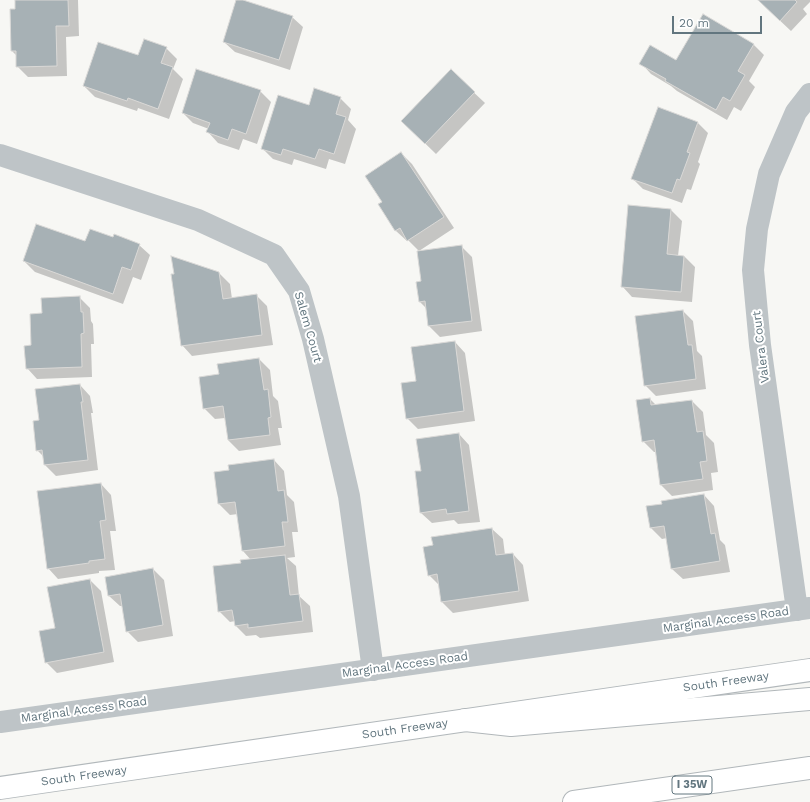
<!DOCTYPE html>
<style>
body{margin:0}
#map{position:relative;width:810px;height:802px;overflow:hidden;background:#f7f7f4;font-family:"Work Sans",sans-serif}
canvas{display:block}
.scale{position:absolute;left:672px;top:16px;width:90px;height:18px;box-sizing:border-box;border:2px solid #62767f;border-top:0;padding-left:5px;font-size:12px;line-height:14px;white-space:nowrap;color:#62767f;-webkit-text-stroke:3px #fff;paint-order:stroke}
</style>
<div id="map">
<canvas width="810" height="802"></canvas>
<div class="scale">20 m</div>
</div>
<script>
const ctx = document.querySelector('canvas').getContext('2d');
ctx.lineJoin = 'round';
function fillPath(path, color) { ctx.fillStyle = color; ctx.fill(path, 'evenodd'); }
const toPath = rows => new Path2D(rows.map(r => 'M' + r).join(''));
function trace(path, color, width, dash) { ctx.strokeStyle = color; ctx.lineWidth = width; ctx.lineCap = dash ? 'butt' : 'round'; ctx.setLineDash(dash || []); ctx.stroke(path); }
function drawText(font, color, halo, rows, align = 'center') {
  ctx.font = font + ' "Work Sans",sans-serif'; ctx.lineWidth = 4; ctx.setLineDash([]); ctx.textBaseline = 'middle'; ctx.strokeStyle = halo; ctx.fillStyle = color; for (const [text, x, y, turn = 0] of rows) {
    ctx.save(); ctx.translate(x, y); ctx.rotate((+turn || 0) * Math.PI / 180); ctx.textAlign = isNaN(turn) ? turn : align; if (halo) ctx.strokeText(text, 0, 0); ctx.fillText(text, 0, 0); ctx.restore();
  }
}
const shadow = toPath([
 [16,0,78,0,79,36,66,37,67,76,28,77,17,66,17,56,12,51,16,9],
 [237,0,240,0,292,17,303,27,290,70,235,52,224,42],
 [758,0,810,0,810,2,803,9,807,14,791,31],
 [753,44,764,55,749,81,755,87,741,111,734,107,727,120,677,91,671,86,651,74,641,63,676,62],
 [166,48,177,59,173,69,183,79,169,119,138,108,137,111,95,97,84,86,138,57],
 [451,71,485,103,436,154,402,121],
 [260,91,271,102,257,144,243,139,239,150,218,143,208,132,209,129,193,123,183,113],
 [340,98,351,109,348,120,356,129,345,164,329,159,326,169,294,159,292,165,273,159,263,149,310,106],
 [697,122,708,133,698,162,700,164,691,190,687,189,682,203,643,189,632,178],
 [401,153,412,164,454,228,419,251,408,240,407,241,396,231,379,205,383,202],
 [629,206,671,210,682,221,678,256,684,256,695,267,692,302,632,297,622,286],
 [114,238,139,245,150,255,141,280,133,277,123,304,35,272,24,261,86,242],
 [461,246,472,257,482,331,440,337,429,326,427,309,420,302,422,282],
 [219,273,230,284,232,299,256,295,267,306,273,345,192,356,182,345],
 [79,297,90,308,91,321,93,324,94,344,91,344,92,377,37,379,27,368,32,346,43,314],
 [683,311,693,321,697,351,702,356,706,389,656,396,645,385],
 [455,342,465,353,475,421,418,429,407,418,417,382],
 [259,359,270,370,273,396,278,401,282,428,278,428,281,445,239,451,228,440,225,418,215,419,204,408],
 [80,385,90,396,93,413,91,413,98,470,56,476,45,465,44,457,37,450,40,421],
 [650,399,656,405,692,401,703,412,706,435,714,443,718,472,711,473,713,490,672,496,661,485,657,452,654,452,643,441],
 [459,434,469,445,480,522,458,524,454,520,432,523,421,513,422,472],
 [274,460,284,471,287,495,294,502,298,532,292,532,295,557,287,558,296,566,299,596,310,606,313,632,260,638,256,635,246,636,235,625,235,621,230,622,219,611,242,563,251,560,243,551,238,514,230,515,219,504,215,473,230,471],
 [101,484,111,495,116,531,110,531,115,570,99,571,99,573,58,579,48,568],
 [704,495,714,506,720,540,725,545,730,572,683,579,672,569,667,538,662,539,651,528],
 [492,529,503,539,505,555,513,554,523,565,529,601,453,613,442,602,440,586,429,575],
 [153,569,164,580,173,636,138,642,127,631,123,606,120,606,109,596],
 [90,580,101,591,114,662,57,673,46,662,56,629]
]);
const building = toPath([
 [15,0,68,0,69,26,56,26,57,66,16,67,16,51,11,51,10,9,15,9,15,0],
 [236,0,243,0,293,16,279,60,223,42,236,0],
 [758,0,795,0,797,2,780,21,758,0],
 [703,14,754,44,738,71,745,75,730,101,723,97,716,110,665,81,666,79,639,64,650,45,676,60,703,14],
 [144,39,167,47,161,63,173,67,158,109,128,98,127,101,83,86,98,42,138,55,144,39],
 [196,69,261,90,246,134,232,129,228,140,206,132,210,123,182,113,196,69],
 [451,69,475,92,425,144,401,121,451,69],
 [314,88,341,97,336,114,346,117,334,154,319,149,315,159,283,149,281,155,261,149,278,95,309,105,314,88],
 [658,107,698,122,687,152,690,153,680,180,677,179,672,193,631,179,658,107],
 [401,152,444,217,407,241,400,228,395,231,378,204,382,202,365,176,401,152],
 [628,205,671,209,667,254,684,256,681,292,621,287,628,205],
 [36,224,85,241,90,229,113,237,114,234,140,244,131,270,122,267,113,294,23,261,36,224],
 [462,245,472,321,428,326,425,301,419,302,416,282,421,281,417,251,462,245],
 [171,256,219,272,223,299,257,294,262,335,181,346,171,274,174,274,171,256],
 [80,296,81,312,83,312,84,333,81,334,82,367,26,369,24,346,31,345,30,314,42,313,41,298,80,296],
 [683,310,688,345,692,345,696,379,644,386,635,316,683,310],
 [455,341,464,411,406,419,401,383,416,381,411,347,455,341],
 [259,358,264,390,268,389,271,417,268,418,270,435,228,440,223,406,203,409,199,377,219,374,217,364,259,358],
 [80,384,83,402,81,402,88,460,44,465,42,450,36,451,33,421,39,420,35,389,80,384],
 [650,398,651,405,692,400,697,432,703,431,707,461,700,462,703,479,660,485,654,440,642,442,636,400,650,398],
 [459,433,469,511,447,514,446,509,420,513,415,471,421,471,416,439,459,433],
 [274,459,278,491,284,490,288,522,282,522,285,546,242,551,235,502,218,504,214,472,229,470,228,465,274,459],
 [101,483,106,520,100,521,105,559,89,561,89,563,47,569,37,491,101,483],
 [704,494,711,534,715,533,720,561,671,569,664,526,650,528,646,506,662,504,661,501,704,494],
 [492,528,496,555,513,553,519,591,441,602,437,574,428,576,423,547,433,545,431,537,492,528],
 [285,555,290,595,299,594,303,621,248,628,248,624,235,626,232,610,218,612,213,566,241,563,240,560,285,555],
 [153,568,163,625,126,632,120,594,108,596,105,577,153,568],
 [90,579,104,652,45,663,39,631,55,628,47,587,90,579]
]);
const minor = toPath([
 [0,155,198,220,274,255,299,291,313,339,349,496,373,670],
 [797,610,760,345,753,270,757,229,769,174,796,112,810,94],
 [0,722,810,608]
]);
const major = toPath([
 [0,788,810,670]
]);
const highway = toPath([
 [465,720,511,725,810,699],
 [574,802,810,768]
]);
const shields = [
 [692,785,40]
];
const shieldNames = [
 ["I 35W",692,785]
];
const streetNames = [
 ["Salem Court",308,327,74],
 ["Valera Court",761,347,-97],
 ["Marginal Access Road",726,620,-8],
 ["Marginal Access Road",405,665,-8],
 ["South Freeway",726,682,-8],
 ["Marginal Access Road",84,710,-8],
 ["South Freeway",405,729,-8],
 ["South Freeway",84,776,-8]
];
fillPath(shadow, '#0003');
fillPath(building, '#a7b1b5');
trace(building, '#d9d8d6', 1);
trace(major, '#b2b8bb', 24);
trace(highway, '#b1b7ba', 24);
trace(minor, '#bec4c7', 22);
trace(major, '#fff', 22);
trace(highway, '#fff', 22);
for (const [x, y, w] of shields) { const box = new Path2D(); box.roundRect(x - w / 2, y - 9, w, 18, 3); ctx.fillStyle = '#fff'; ctx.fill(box); trace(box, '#62767f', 1); }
drawText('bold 11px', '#62767f', null, shieldNames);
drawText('12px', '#62767f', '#fff', streetNames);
</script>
